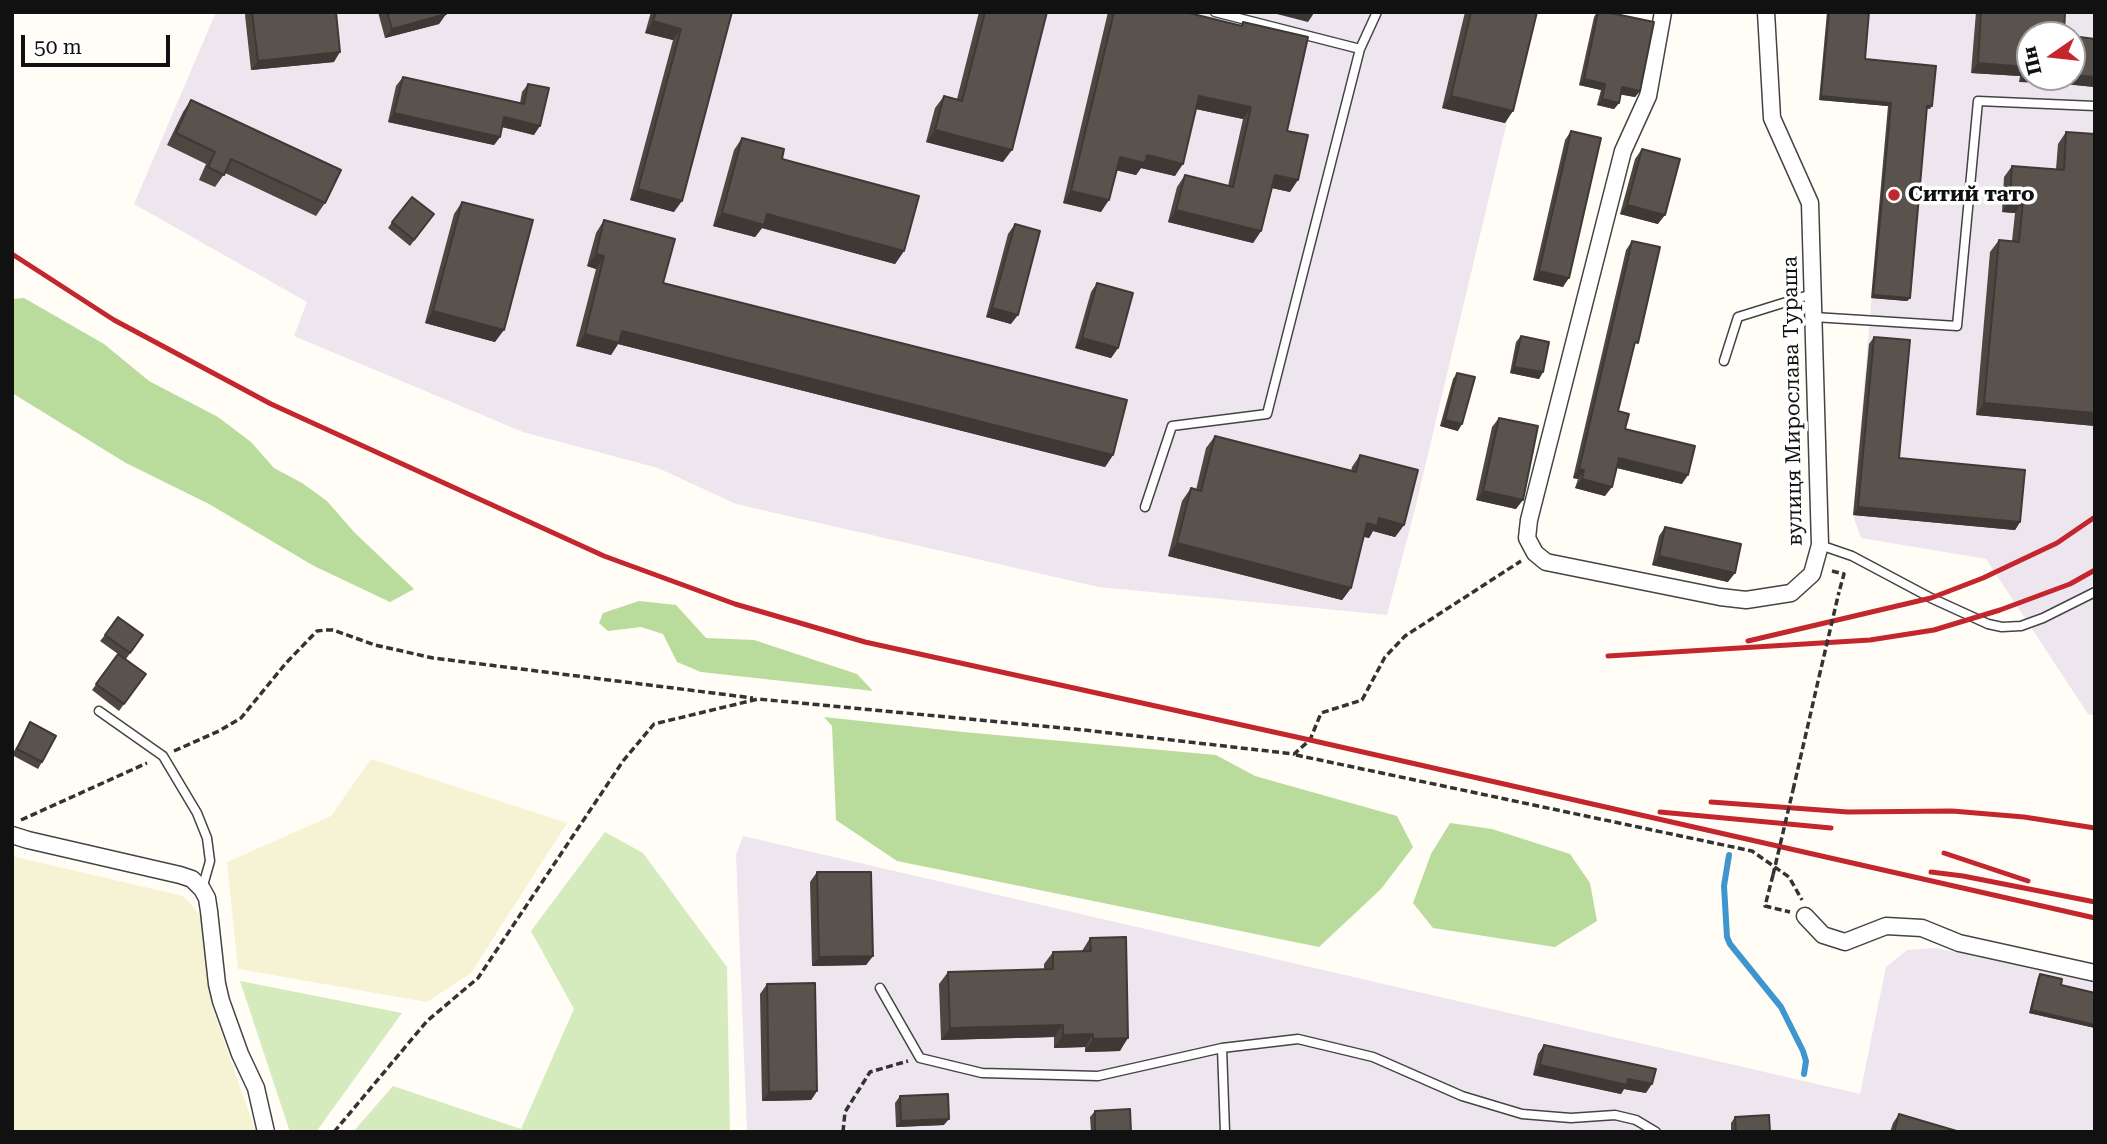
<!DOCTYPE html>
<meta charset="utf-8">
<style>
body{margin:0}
#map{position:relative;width:2107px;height:1144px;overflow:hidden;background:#fffdf5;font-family:"Roboto Serif",serif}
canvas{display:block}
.frame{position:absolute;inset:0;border:14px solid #111;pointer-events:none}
.north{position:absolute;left:2016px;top:21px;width:70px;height:70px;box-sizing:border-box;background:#fff;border:2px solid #a0a0a0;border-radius:50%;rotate:256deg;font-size:19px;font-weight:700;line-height:28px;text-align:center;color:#111}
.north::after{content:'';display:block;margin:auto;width:24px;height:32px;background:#c4262e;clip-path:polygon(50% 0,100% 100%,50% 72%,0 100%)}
.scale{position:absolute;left:21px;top:35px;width:149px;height:32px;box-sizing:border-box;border:4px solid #111;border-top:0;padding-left:9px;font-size:21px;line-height:24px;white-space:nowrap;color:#111;-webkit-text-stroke:5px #fff;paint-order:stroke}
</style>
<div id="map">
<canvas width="2107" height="1144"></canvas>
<div class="frame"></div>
<div class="north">Пн</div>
<div class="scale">50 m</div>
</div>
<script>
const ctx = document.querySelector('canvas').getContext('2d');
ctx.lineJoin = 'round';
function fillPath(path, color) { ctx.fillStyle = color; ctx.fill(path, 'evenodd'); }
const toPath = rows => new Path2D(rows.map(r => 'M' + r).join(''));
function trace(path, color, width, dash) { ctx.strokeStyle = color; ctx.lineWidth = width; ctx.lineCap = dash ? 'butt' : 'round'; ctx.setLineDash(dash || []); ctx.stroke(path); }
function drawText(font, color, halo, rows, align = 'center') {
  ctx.font = font + ' "Roboto Serif",serif'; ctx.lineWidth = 7; ctx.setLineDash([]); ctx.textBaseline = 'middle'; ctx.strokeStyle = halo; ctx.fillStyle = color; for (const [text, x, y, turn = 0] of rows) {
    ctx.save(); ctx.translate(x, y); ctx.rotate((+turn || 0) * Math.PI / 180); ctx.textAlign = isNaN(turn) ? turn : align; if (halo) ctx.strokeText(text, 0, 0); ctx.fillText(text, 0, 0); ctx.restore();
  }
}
const industrial = toPath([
 [216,12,1533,12,1415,509,1387,615,1099,587,736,504,658,468,523,432,294,336,307,302,134,204],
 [1827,12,2095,12,2095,716,2088,714,1986,559,1861,538,1853,515,1888,106,1819,100],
 [2030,35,2072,35,2072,77,2030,77],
 [743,836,1860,1094,1886,967,1907,950,1936,948,2095,983,2095,1132,747,1132,736,855]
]);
const farmland = toPath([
 [371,759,567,823,471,973,427,1002,238,969,227,862,331,816],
 [12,856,183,896,203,918,211,1004,256,1132,12,1132]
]);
const green = toPath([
 [605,832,643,853,727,967,730,1132,353,1132,393,1086,521,1129,574,1009,531,931],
 [240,981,402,1013,316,1132,290,1132]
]);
const forest = toPath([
 [24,298,104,344,149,381,218,417,251,442,274,468,302,483,327,501,354,532,414,589,390,602,314,566,209,504,126,463,12,393,12,299],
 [639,601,676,605,706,638,754,640,857,674,873,691,701,672,677,662,663,634,641,627,608,631,599,623,603,613],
 [824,717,963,732,1216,755,1255,776,1397,816,1413,847,1381,889,1319,947,897,861,836,820,832,726],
 [1450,823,1492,829,1570,854,1590,883,1597,921,1555,947,1433,928,1413,903,1431,854]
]);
const stream = toPath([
 [1729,855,1724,886,1727,937,1730,944,1781,1007,1803,1051,1806,1061,1804,1074]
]);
const path = toPath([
 [1832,571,1844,574,1839,592],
 [174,751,219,731,241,718,286,663,317,631,326,630,333,630,375,645,433,658,753,698],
 [1296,755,1752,851,1789,877,1802,900],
 [1793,790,1819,677],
 [21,820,147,763],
 [1773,875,1765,906,1790,912],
 [334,1132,427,1021,478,978,623,761,654,724,758,699,1084,730,1294,754,1310,740,1321,713,1362,700,1385,657,1405,636,1521,561],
 [843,1132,845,1112,870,1072,908,1061]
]);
const service = toPath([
 [1215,12,1360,49],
 [1814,317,1957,326,1978,101,2095,106],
 [1724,361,1738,317,1812,294],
 [1145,507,1172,426,1267,414,1360,49,1377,12],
 [1820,545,1852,556,1931,598,1988,624,2002,627,2021,626,2043,618,2095,592],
 [99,711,163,756,197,813,207,838,210,861,202,889],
 [880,988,920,1058,982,1073,1098,1076,1222,1048],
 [1225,1132,1222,1048,1298,1039,1373,1057,1462,1096,1522,1114,1571,1118,1615,1115,1636,1120,1656,1132]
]);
const minor = toPath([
 [1663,12,1648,96,1623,151,1529,520,1527,538,1535,553,1546,562,1720,597,1746,600,1791,593,1812,574,1820,545,1810,203,1772,118,1766,12],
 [12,835,28,840,180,875,192,879,202,889,207,898,209,911,217,984,221,1001,240,1054,256,1088,266,1132],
 [1805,916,1823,935,1845,942,1886,926,1922,928,1959,943,2095,973]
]);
const rail = toPath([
 [12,254,114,320,271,404,604,556,735,604,865,642,1310,740,2095,918],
 [1748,641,1931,598,1983,578,2057,543,2095,517],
 [1608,656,1870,640,1934,630,2000,610,2070,584,2095,570],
 [1711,802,1848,812,1952,811,2024,817,2095,828],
 [1660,812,1831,828],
 [1944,853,2028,881],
 [1931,872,1963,876,2095,902]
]);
const pathBridge = toPath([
 [1819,677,1839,592],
 [1773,875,1793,790]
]);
const wall = toPath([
 [247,12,336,12,334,62,251,70,245,15],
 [378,12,445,12,446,14,439,24,385,38],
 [651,12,732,12,674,212,630,200,673,40,645,33],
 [979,12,1047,12,1003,162,926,142,935,108,944,96,957,99],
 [1108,12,1185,12,1240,26,1243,22,1287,131,1290,192,1272,188,1261,231,1253,243,1168,222,1177,187,1185,175,1228,186,1243,119,1196,109,1175,176,1141,168,1136,175,1116,170,1101,212,1063,203],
 [1465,12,1537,12,1505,123,1442,108],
 [1597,12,1606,12,1640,91,1635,97,1620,94,1619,103,1614,109,1597,105,1601,90,1579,85,1594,17],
 [1827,12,1869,12,1865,59,1932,106,1930,109,1927,109,1910,298,1907,301,1871,298,1888,106,1819,100],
 [1976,12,2065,12,2030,35,2095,39,2095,87,2054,83,2019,82,2020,76,1971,73],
 [403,77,520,103,522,92,528,84,534,135,502,127,500,137,494,145,388,122,396,86],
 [191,100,325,203,316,216,225,173,215,187,199,180,206,164,167,145,183,112],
 [1571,131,1563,287,1533,280,1565,140],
 [2066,132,2095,426,1976,415,1990,252,1999,240,2012,241,2015,213,2002,212,2004,177,2012,166,2056,169,2058,144],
 [742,138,904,251,895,264,762,228,755,237,713,226,734,150],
 [1642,149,1658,224,1620,214,1635,159],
 [462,202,495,342,425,323,454,214],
 [434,214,410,246,388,228,392,222],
 [604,220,663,283,1113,455,1105,467,618,344,611,355,576,346,596,269,587,266,596,233],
 [1015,224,1011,324,986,317,1008,234],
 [1632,241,1633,351,1618,411,1625,429,1682,484,1617,468,1605,496,1575,488,1578,479,1573,478,1626,250],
 [1097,283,1118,348,1111,358,1075,348,1091,292],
 [1521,336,1543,372,1539,379,1510,373,1516,342],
 [1874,337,1899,458,2020,522,2015,530,1853,515,1869,344],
 [1457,373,1458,431,1440,426,1453,379],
 [1499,418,1516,509,1476,500,1492,427],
 [1215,436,1351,471,1352,467,1360,455,1404,525,1395,537,1373,531,1369,538,1364,537,1351,588,1342,600,1168,556,1182,501,1191,488,1196,490,1206,448],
 [1665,527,1728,582,1652,565,1659,536],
 [105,635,143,635,126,659,146,674,119,711,92,690,118,654,100,641],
 [30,722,42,762,38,769,12,755],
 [817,872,873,956,866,965,812,966,810,882],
 [1090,938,1120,1051,1085,1052,1085,1047,1054,1048,1054,1037,941,1040,939,984,948,972,1044,969,1044,964,1053,952,1082,951],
 [2040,974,2061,985,2095,993,2095,1028,2029,1013,2038,977],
 [767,984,817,1091,811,1100,762,1101,760,994],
 [1544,1045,1646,1093,1624,1089,1621,1094,1533,1075,1538,1054],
 [900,1096,944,1125,896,1127,895,1103],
 [1095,1111,1131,1132,1091,1132,1090,1117],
 [1899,1114,1960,1132,1890,1132,1893,1123],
 [1735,1117,1770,1132,1731,1132,1731,1123]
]);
const shadedWall = toPath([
 [1269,12,1313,12,1314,13,1308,22],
 [446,14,439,24,385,38,392,29],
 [653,21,681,29,673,40,645,33],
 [340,52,334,62,251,70,258,61],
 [1978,63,2026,67,2020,76,1971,73],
 [2026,73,2030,73,2030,77,2072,77,2072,75,2095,77,2095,87,2054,83,2019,82],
 [1584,79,1605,84,1601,90,1579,85],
 [1622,87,1640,91,1635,97,1617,94],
 [1199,96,1251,107,1243,119,1191,108],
 [1451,96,1513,111,1505,123,1442,108],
 [1821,96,1891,103,1888,106,1819,100],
 [1602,99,1619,103,1614,109,1597,105],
 [394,113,500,137,494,145,388,122],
 [504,117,540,126,534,135,498,126],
 [935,130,1012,150,1003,162,926,142],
 [1147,155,1183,164,1175,176,1141,168,1136,175,1111,169,1120,157],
 [1275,175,1298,180,1290,192,1267,187],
 [638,189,682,201,674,212,630,200],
 [1071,191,1109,200,1101,212,1063,203],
 [2010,200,2023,201,2015,213,2002,212],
 [1627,205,1665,215,1658,224,1620,214],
 [1176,210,1261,231,1253,243,1168,222],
 [722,213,767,214,904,251,895,264,762,228,755,237,713,226],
 [596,254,604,256,596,269,587,266],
 [1539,271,1569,278,1563,287,1533,280],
 [1873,295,1910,298,1907,301,1871,298],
 [992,308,1018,315,1011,324,986,317],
 [433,311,504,330,495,342,425,323],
 [622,331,1113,455,1105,467,618,344,611,355,576,346,585,334],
 [1082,338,1118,348,1111,358,1075,348],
 [1514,367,1543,372,1539,379,1510,373],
 [1984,403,2095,413,2095,426,1976,415],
 [1445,420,1462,424,1458,431,1440,426],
 [1619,458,1688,475,1682,484,1613,467],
 [1579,469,1584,470,1578,479,1573,478],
 [1582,479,1612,487,1605,496,1575,488],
 [1483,491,1523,500,1516,509,1476,500],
 [1858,507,2020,522,2015,530,1853,515],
 [1379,518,1404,525,1395,537,1373,531,1369,538,1359,535,1367,523],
 [1177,543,1351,588,1342,600,1168,556],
 [1659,556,1735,573,1728,582,1652,565],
 [873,956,866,965,812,966,819,957],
 [2031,1010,2095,1025,2095,1028,2029,1013],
 [1063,1025,1054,1037,941,1040,950,1028],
 [1093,1034,1085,1047,1054,1048,1063,1035],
 [1128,1038,1120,1051,1085,1052,1093,1039],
 [1540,1065,1628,1079,1652,1084,1646,1093,1624,1089,1621,1094,1533,1075],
 [817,1091,811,1100,762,1101,769,1092],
 [949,1119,944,1125,896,1127,901,1121]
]);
const building = toPath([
 [252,12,336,12,340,52,258,61,252,12],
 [387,12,445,12,446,14,392,29,387,12],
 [656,12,732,12,682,201,638,189,681,29,653,21,656,12],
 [985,12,1047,12,1012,150,935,130,944,96,962,101,985,12],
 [1114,12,1185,12,1242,26,1243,22,1308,37,1287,131,1308,135,1298,180,1275,175,1261,231,1176,210,1185,175,1233,187,1251,107,1199,96,1183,164,1147,155,1145,163,1120,157,1109,200,1071,191,1114,12],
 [1471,12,1537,12,1513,111,1451,96,1471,12],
 [1598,12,1606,12,1654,22,1640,91,1622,87,1619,103,1602,99,1605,84,1584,79,1598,12],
 [1829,12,1869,12,1865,59,1936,66,1932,106,1927,106,1910,298,1873,295,1891,103,1821,96,1829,12],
 [1981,12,2065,12,2064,35,2030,35,2030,73,2026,73,2026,67,1978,63,1981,12],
 [2072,36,2095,39,2095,77,2072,75,2072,36],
 [403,77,524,104,528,84,549,88,540,126,504,117,500,137,394,113,403,77],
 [191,100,341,170,325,203,231,159,224,175,208,167,215,152,176,133,191,100],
 [1571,131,1601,138,1569,278,1539,271,1571,131],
 [2066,132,2095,134,2095,413,1984,403,1999,240,2019,242,2023,201,2010,200,2012,166,2064,170,2066,132],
 [742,138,784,149,782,159,919,196,904,251,767,214,764,225,722,213,742,138],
 [1642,149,1680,159,1665,215,1627,205,1642,149],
 [412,197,434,214,414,240,392,222,412,197],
 [462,202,533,220,504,330,433,311,462,202],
 [604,220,675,239,663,283,1127,400,1113,455,622,331,619,343,585,334,604,256,596,254,604,220],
 [1015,224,1040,231,1018,315,992,308,1015,224],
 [1632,241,1660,247,1638,343,1635,342,1618,411,1629,414,1625,429,1695,446,1688,475,1619,458,1612,487,1582,479,1584,470,1579,469,1632,241],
 [1097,283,1133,293,1118,348,1082,338,1097,283],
 [1521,336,1549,342,1543,372,1514,367,1521,336],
 [1874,337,1910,340,1899,458,2025,470,2020,522,1858,507,1874,337],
 [1457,373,1475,377,1462,424,1445,420,1457,373],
 [1499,418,1538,426,1523,500,1483,491,1499,418],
 [1215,436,1356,472,1360,455,1418,470,1404,525,1379,518,1377,526,1367,523,1351,588,1177,543,1191,488,1201,491,1215,436],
 [1665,527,1741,544,1735,573,1659,556,1665,527],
 [118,617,143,635,130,653,105,635,118,617],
 [118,654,146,674,124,704,96,684,118,654],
 [30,722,56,736,42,762,17,749,30,722],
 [817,872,871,872,873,956,819,957,817,872],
 [1126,937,1128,1038,1093,1039,1093,1034,1063,1035,1063,1025,950,1028,948,972,1053,969,1053,952,1091,951,1090,938,1126,937],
 [2040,974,2062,979,2061,985,2095,993,2095,1025,2031,1010,2040,974],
 [815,983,817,1091,769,1092,767,984,815,983],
 [1544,1045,1656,1069,1652,1084,1628,1079,1627,1085,1540,1065,1544,1045],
 [948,1094,949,1119,901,1121,900,1096,948,1094],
 [1130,1109,1131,1132,1095,1132,1095,1111,1130,1109],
 [1899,1114,1960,1132,1894,1132,1899,1114],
 [1769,1115,1770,1132,1736,1132,1735,1117,1769,1115]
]);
const markers = [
 [1894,195,7,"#c4262e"]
];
const poiNames = [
 ["Ситий тато",1908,195]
];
const streetNames = [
 ["вулиця Мирослава Тураша",1793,401,-91]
];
fillPath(industrial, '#eee6ef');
fillPath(farmland, '#f6f3d4');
fillPath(green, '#d5ebbd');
fillPath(forest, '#b9dc9c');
trace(stream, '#3f96cf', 6);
trace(service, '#444', 11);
trace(minor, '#444', 19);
trace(path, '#333', 3.5, [7, 3.5]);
trace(service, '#fff', 8);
trace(minor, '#fff', 16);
trace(rail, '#c4262e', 5);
trace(pathBridge, '#333', 3.5, [7, 3.5]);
fillPath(wall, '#4d4742');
fillPath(shadedWall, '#3f3936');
fillPath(building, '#5a524d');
trace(building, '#3f3936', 2);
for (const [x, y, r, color] of markers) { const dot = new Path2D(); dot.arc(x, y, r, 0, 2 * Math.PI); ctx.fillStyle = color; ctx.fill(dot); trace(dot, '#fff', 2.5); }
drawText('bold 21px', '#111', '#fff', poiNames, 'left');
drawText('21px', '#111', '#fff', streetNames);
</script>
